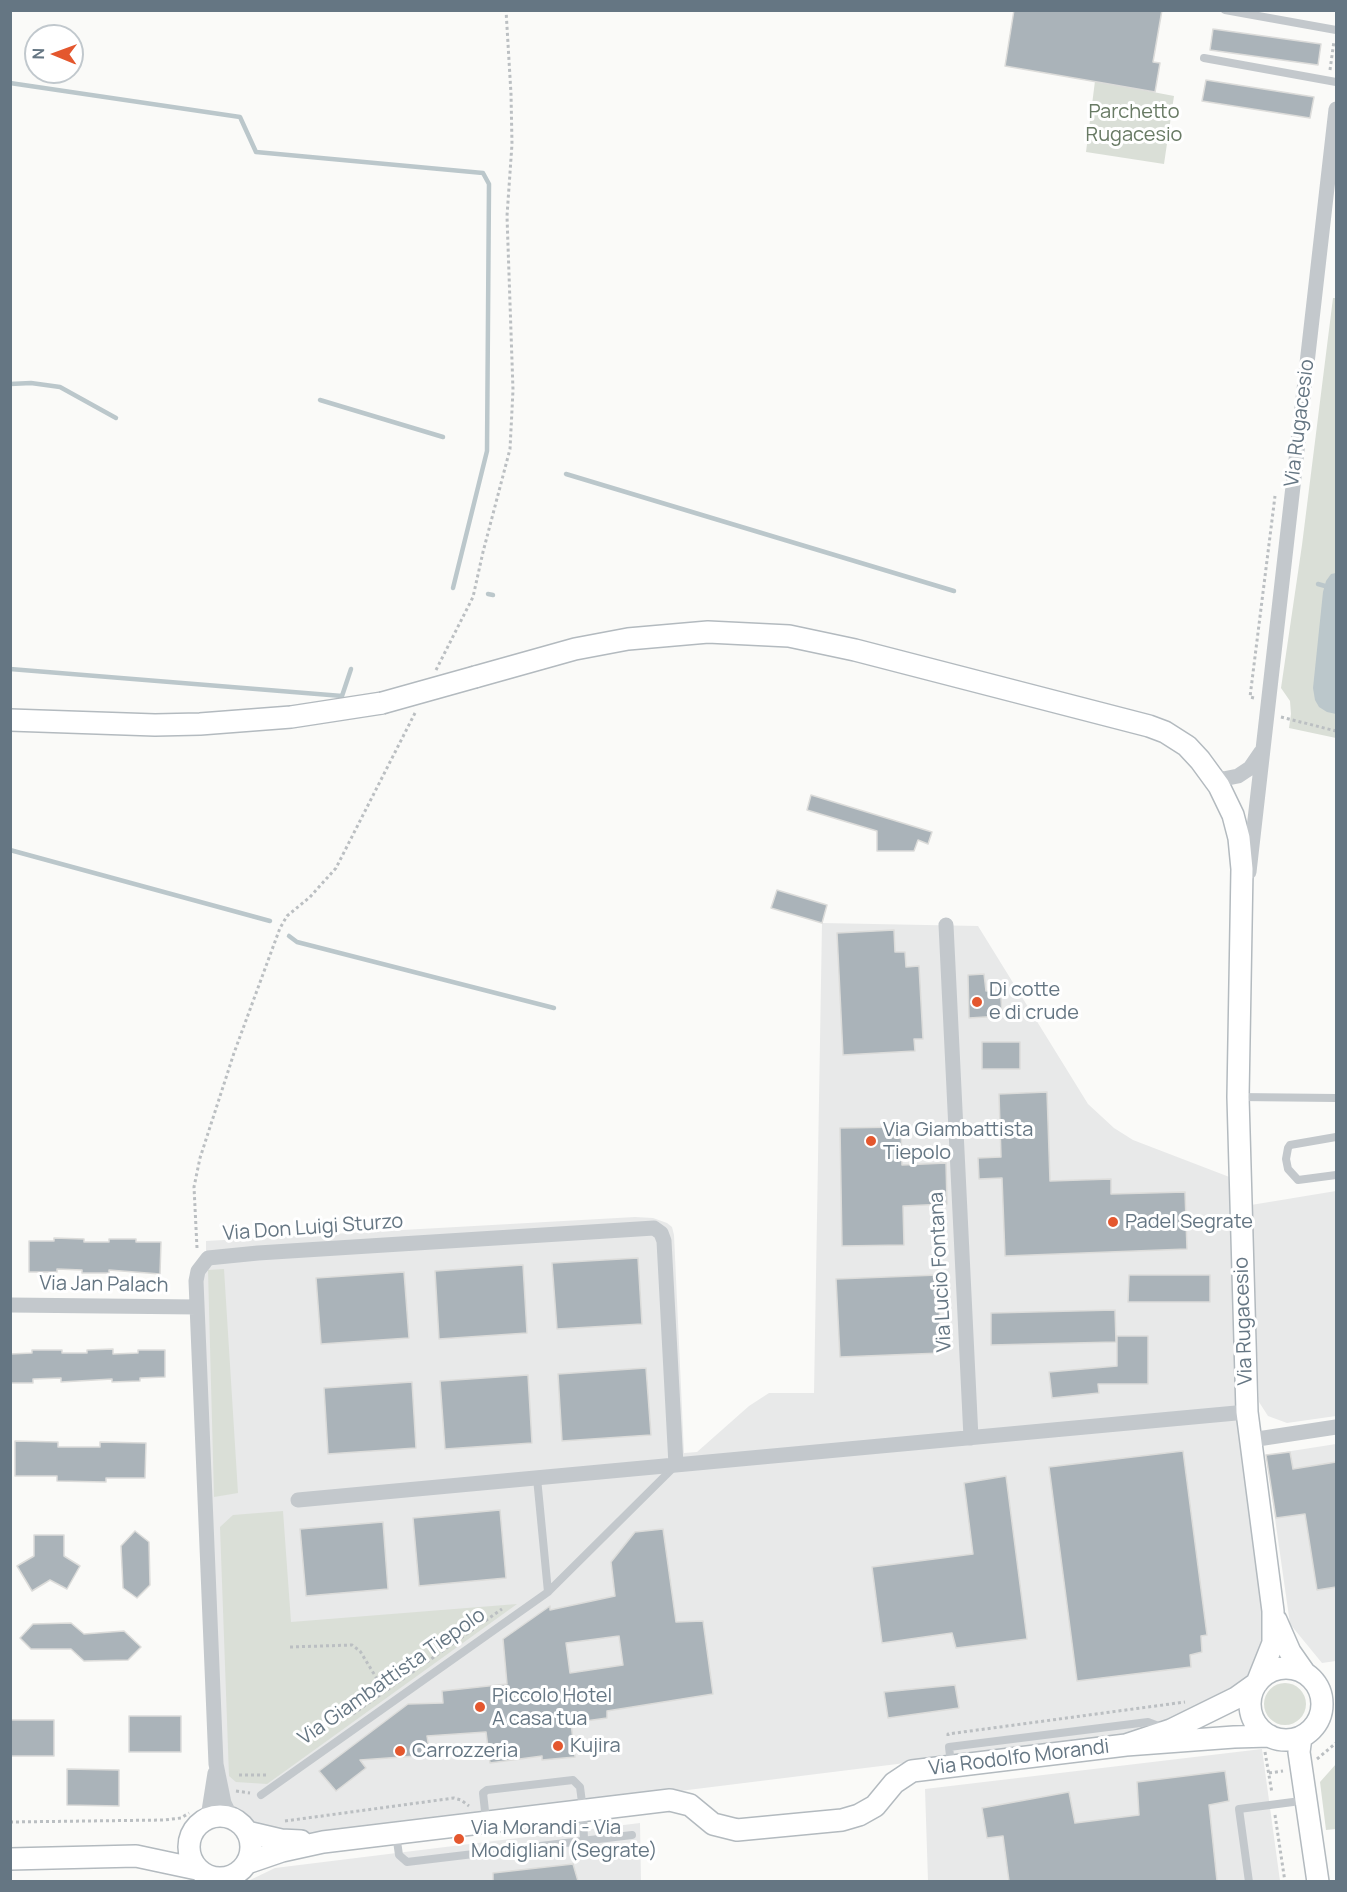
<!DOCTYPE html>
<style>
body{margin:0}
#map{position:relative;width:1347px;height:1892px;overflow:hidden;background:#fafaf8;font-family:Manrope,sans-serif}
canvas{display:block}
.frame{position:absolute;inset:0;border:12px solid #657683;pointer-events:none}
.north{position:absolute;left:24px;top:24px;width:60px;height:60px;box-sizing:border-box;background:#fff;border:2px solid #c1c8cd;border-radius:50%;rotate:271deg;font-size:16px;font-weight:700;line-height:24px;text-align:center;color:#657683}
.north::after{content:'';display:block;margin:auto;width:21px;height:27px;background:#e4572e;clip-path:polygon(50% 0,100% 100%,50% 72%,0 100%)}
</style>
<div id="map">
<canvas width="1347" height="1892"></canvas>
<div class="frame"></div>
<div class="north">N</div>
</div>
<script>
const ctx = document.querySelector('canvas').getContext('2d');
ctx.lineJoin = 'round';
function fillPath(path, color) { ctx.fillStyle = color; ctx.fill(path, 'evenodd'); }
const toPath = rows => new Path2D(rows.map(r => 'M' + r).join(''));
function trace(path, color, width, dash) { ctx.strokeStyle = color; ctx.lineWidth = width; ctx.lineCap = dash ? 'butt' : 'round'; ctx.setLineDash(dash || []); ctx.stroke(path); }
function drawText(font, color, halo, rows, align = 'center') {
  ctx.font = font + ' Manrope,sans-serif'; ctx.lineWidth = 6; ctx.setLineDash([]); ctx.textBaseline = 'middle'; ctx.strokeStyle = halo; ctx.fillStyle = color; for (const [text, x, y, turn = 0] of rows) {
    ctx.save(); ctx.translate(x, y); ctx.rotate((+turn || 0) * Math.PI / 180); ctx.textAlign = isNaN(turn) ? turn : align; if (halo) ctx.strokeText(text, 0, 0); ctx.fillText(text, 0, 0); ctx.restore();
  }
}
const built = toPath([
 [822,923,978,926,1088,1104,1114,1128,1133,1140,1232,1178,1266,1608,1264,1642,1251,1674,1240,1685,1163,1726,1123,1736,325,1835,285,1836,247,1825,235,1815,220,1764,201,1275,206,1266,206,1241,635,1217,653,1218,667,1223,672,1227,674,1235,684,1453,697,1452,749,1406,769,1393,814,1393],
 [1336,1191,1336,1416,1287,1423,1268,1416,1259,1402,1251,1205],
 [1336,1444,1336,1661,1322,1663,1290,1624,1266,1455],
 [1262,1749,1280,1881,928,1881,925,1789],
 [640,1823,641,1881,246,1882,275,1868]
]);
const green = toPath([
 [1095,81,1174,96,1164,164,1086,152],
 [1333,298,1336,298,1336,738,1289,728,1291,714,1290,701,1281,688,1302,545],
 [224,1269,238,1493,214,1497,208,1270],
 [283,1511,291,1622,517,1604,267,1784,236,1782,229,1776,220,1527,233,1515],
 '1264 1704a21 21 0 1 1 42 0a21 21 0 1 1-42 0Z',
 [1336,1764,1336,1829,1326,1830,1320,1782]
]);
const water = toPath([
 [1336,573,1336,714,1327,712,1319,707,1315,700,1313,688,1323,592,1326,581,1331,574]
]);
const stream = toPath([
 [10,83,240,117,256,152,483,173,489,184,487,451,453,588],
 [10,384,31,383,60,387,116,418],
 [320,400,443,437],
 [566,474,954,591],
 [1318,584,1325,586],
 [488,594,493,595],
 [10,669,342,696,351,669],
 [10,850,270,921],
 [289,936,297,942,554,1008]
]);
const building = toPath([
 [1014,10,1162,10,1153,62,1160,63,1155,92,1005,66,1014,10],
 [1213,29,1321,44,1318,65,1210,50,1213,29],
 [1206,80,1314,97,1310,118,1202,101,1206,80],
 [811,795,932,832,928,844,918,840,914,851,877,851,877,831,807,810,811,795],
 [777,890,827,905,822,923,771,908,777,890],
 [894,930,895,952,905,952,906,967,919,966,923,1039,914,1039,915,1051,843,1055,837,933,894,930],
 [984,974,986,991,994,990,1001,998,1002,1016,969,1018,968,975,984,974],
 [982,1042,1020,1042,1020,1069,982,1069,982,1042],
 [1047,1092,1050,1181,1111,1179,1111,1194,1185,1192,1187,1249,1005,1256,1002,1178,979,1179,978,1158,1001,1157,999,1094,1047,1092],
 [901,1127,902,1165,946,1163,947,1204,903,1206,904,1245,842,1246,840,1128,901,1127],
 [54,1238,84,1239,84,1242,109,1242,109,1239,136,1239,136,1242,161,1242,160,1274,109,1270,109,1273,82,1273,82,1270,57,1269,57,1272,29,1272,29,1241,54,1241,54,1238],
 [638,1258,642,1324,557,1329,552,1263,638,1258],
 [523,1265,527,1333,439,1339,435,1271,523,1265],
 [404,1272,409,1338,321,1344,316,1278,404,1272],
 [938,1275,941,1353,840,1357,836,1279,938,1275],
 [1129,1275,1210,1275,1210,1302,1128,1302,1129,1275],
 [1115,1310,1116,1342,991,1345,991,1313,1115,1310],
 [1117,1336,1148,1336,1148,1384,1098,1384,1099,1393,1052,1398,1049,1372,1117,1366,1117,1336],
 [113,1349,113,1354,138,1353,138,1350,165,1350,165,1377,140,1378,140,1381,112,1382,112,1379,61,1382,61,1378,33,1379,33,1383,10,1383,10,1354,32,1353,32,1350,62,1350,62,1353,87,1353,87,1350,113,1349],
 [646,1368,651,1435,562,1441,558,1374,646,1368],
 [528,1375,532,1443,445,1449,440,1381,528,1375],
 [412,1382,416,1448,328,1454,324,1388,412,1382],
 [15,1441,58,1442,58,1447,100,1447,100,1442,146,1443,145,1478,106,1478,106,1482,57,1481,57,1476,15,1476,15,1441],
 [1183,1451,1207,1635,1201,1636,1202,1652,1190,1655,1191,1667,1077,1681,1049,1467,1183,1451],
 [1290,1452,1293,1469,1336,1462,1336,1587,1317,1590,1305,1514,1276,1518,1266,1455,1290,1452],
 [1006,1476,1027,1639,956,1648,952,1633,882,1643,872,1567,973,1554,964,1483,1006,1476],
 [500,1510,506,1578,419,1586,413,1518,500,1510],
 [383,1522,388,1589,306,1596,300,1529,383,1522],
 [663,1529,676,1622,703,1621,713,1694,607,1711,607,1718,571,1723,575,1757,542,1760,542,1756,490,1763,486,1732,427,1736,430,1755,360,1760,366,1768,336,1791,319,1771,408,1704,443,1703,442,1691,507,1684,503,1639,550,1606,550,1610,615,1596,611,1562,635,1532,663,1529],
 [619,1636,623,1665,570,1673,566,1643,619,1636],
 [135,1531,149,1542,150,1585,137,1598,123,1588,121,1546,135,1531],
 [34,1535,64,1535,64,1556,80,1566,67,1589,50,1580,32,1591,17,1566,34,1556,34,1535],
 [71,1623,84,1634,124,1631,141,1647,128,1660,84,1661,71,1649,31,1649,20,1638,33,1624,71,1623],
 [955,1685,959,1708,888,1718,884,1692,955,1685],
 [129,1716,181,1716,181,1752,129,1752,129,1716],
 [10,1720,54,1720,54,1756,10,1756,10,1720],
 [67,1769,119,1770,119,1806,67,1805,67,1769],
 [1225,1771,1229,1801,1209,1805,1217,1881,1009,1881,1003,1836,987,1838,982,1808,1069,1792,1075,1823,1139,1815,1137,1782,1225,1771],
 [573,1864,578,1881,493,1881,493,1873,573,1864]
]);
const path = toPath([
 [1330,70,1334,41],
 [436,670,473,597,483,552,510,449,513,390,507,216,512,144,511,94,506,10],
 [1254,698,1250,697,1275,496],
 [1281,717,1336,731],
 [197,1248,194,1187,200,1158,234,1053,280,928,287,916,310,897,336,868,415,713],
 [290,1647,352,1645,360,1651,385,1692],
 [353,1714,502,1609],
 [948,1736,948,1734,1185,1702],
 [1265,1752,1272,1793],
 [1317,1759,1336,1743],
 [1269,1773,1283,1771],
 [239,1775,267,1775],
 [236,1791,250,1793],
 [1275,1815,1285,1882],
 [285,1821,454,1798,461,1800,469,1806],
 [10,1822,164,1820,181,1818,189,1813]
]);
const lane = toPath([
 [1225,10,1336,30],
 [1204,58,1336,82],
 [1239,1097,1336,1098],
 [1336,1137,1290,1145,1288,1148,1286,1159,1288,1169,1298,1180,1336,1175],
 [537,1478,548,1592],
 [951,1764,949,1747,1148,1722,1164,1728],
 [261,1795,548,1592,674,1467],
 [486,1820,483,1793,487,1790,573,1780,580,1787,583,1810,584,1841],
 [396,1834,399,1855,407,1862,632,1835],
 [1249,1882,1239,1809,1293,1802]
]);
const street = toPath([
 [1213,776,1223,779,1238,776,1250,768,1261,752],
 [1249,872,1336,109],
 [946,925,971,1438],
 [10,1305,197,1307],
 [1251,1440,1336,1427],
 [298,1500,1247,1412],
 [232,1819,224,1803,216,1764,196,1281,198,1271,208,1258,258,1253,654,1228,661,1233,664,1241,676,1465],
 [203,1821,209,1811,215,1773]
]);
const secondary = toPath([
 [475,677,575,649,628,639,708,632,789,636,855,650,1149,726,1165,732,1187,746,1200,760,1219,786,1233,815,1239,838,1242,869,1238,1097,1247,1412,1273,1611,1273,1643,1257,1683,1236,1698,1171,1730,1126,1745],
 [10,720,155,725,200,724,291,717,382,703],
 [1276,1620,1290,1652,1304,1672],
 '1250 1704a36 36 0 1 1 72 0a36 36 0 1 1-72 0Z',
 [1301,1737,1299,1752,1318,1882],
 '189 1847a31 31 0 1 1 62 0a31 31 0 1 1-62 0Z',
 [247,1832,281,1840,301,1841],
 [10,1859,136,1856,197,1869],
 [247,1863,282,1851,323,1842,670,1800,690,1805,713,1824,737,1830,842,1820,859,1815,875,1806,894,1783,912,1771,1126,1745,1234,1737,1270,1736]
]);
const secondaryBridge = toPath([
 [382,703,475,677]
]);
const markers = [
 [977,1002,6,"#e4572e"],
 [871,1141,6,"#e4572e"],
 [1113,1222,6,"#e4572e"],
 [480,1707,6,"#e4572e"],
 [558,1746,6,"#e4572e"],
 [400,1751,6,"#e4572e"],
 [459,1839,6,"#e4572e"]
];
const parkNames = [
 ["Parchetto",1134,112],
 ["Rugacesio",1134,135]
];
const streetNames = [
 ["Via Rugacesio",1300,423,-83],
 ["Via Don Luigi Sturzo",313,1228,-4],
 ["Via Lucio Fontana",941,1272,-93],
 ["Via Jan Palach",104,1285,1],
 ["Via Rugacesio",1244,1321,-92],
 ["Via Giambattista Tiepolo",392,1677,-35],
 ["Via Rodolfo Morandi",1019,1758,-7]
];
const poiNames = [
 ["Di cotte",989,990],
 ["e di crude",989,1013],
 ["Via Giambattista",883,1130],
 ["Tiepolo",883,1153],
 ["Padel Segrate",1125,1222],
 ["Piccolo Hotel",492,1696],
 ["A casa tua",492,1719],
 ["Kujira",570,1746],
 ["Carrozzeria",412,1751],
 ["Via Morandi - Via",471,1828],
 ["Modigliani (Segrate)",471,1851]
];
fillPath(built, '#e8e9e9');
fillPath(green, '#dadfd7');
fillPath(water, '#bbc7cb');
trace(stream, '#bbc7cb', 4.5);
fillPath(building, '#aab3b9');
trace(building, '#dcdcda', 1.5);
trace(secondary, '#b3babf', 24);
trace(path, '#bbbfc2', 3, [3, 3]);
trace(lane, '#c3c8cc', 8);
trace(street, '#c3c8cc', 15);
trace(secondary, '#fff', 21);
trace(secondaryBridge, '#b3babf', 24, []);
trace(secondaryBridge, '#fff', 21);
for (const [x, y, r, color] of markers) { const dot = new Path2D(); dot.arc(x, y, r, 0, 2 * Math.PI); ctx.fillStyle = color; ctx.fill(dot); trace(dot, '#fff', 2); }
drawText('20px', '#687a64', '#fff', parkNames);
drawText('20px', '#657683', '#fff', streetNames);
drawText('20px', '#657683', '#fff', poiNames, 'left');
</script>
